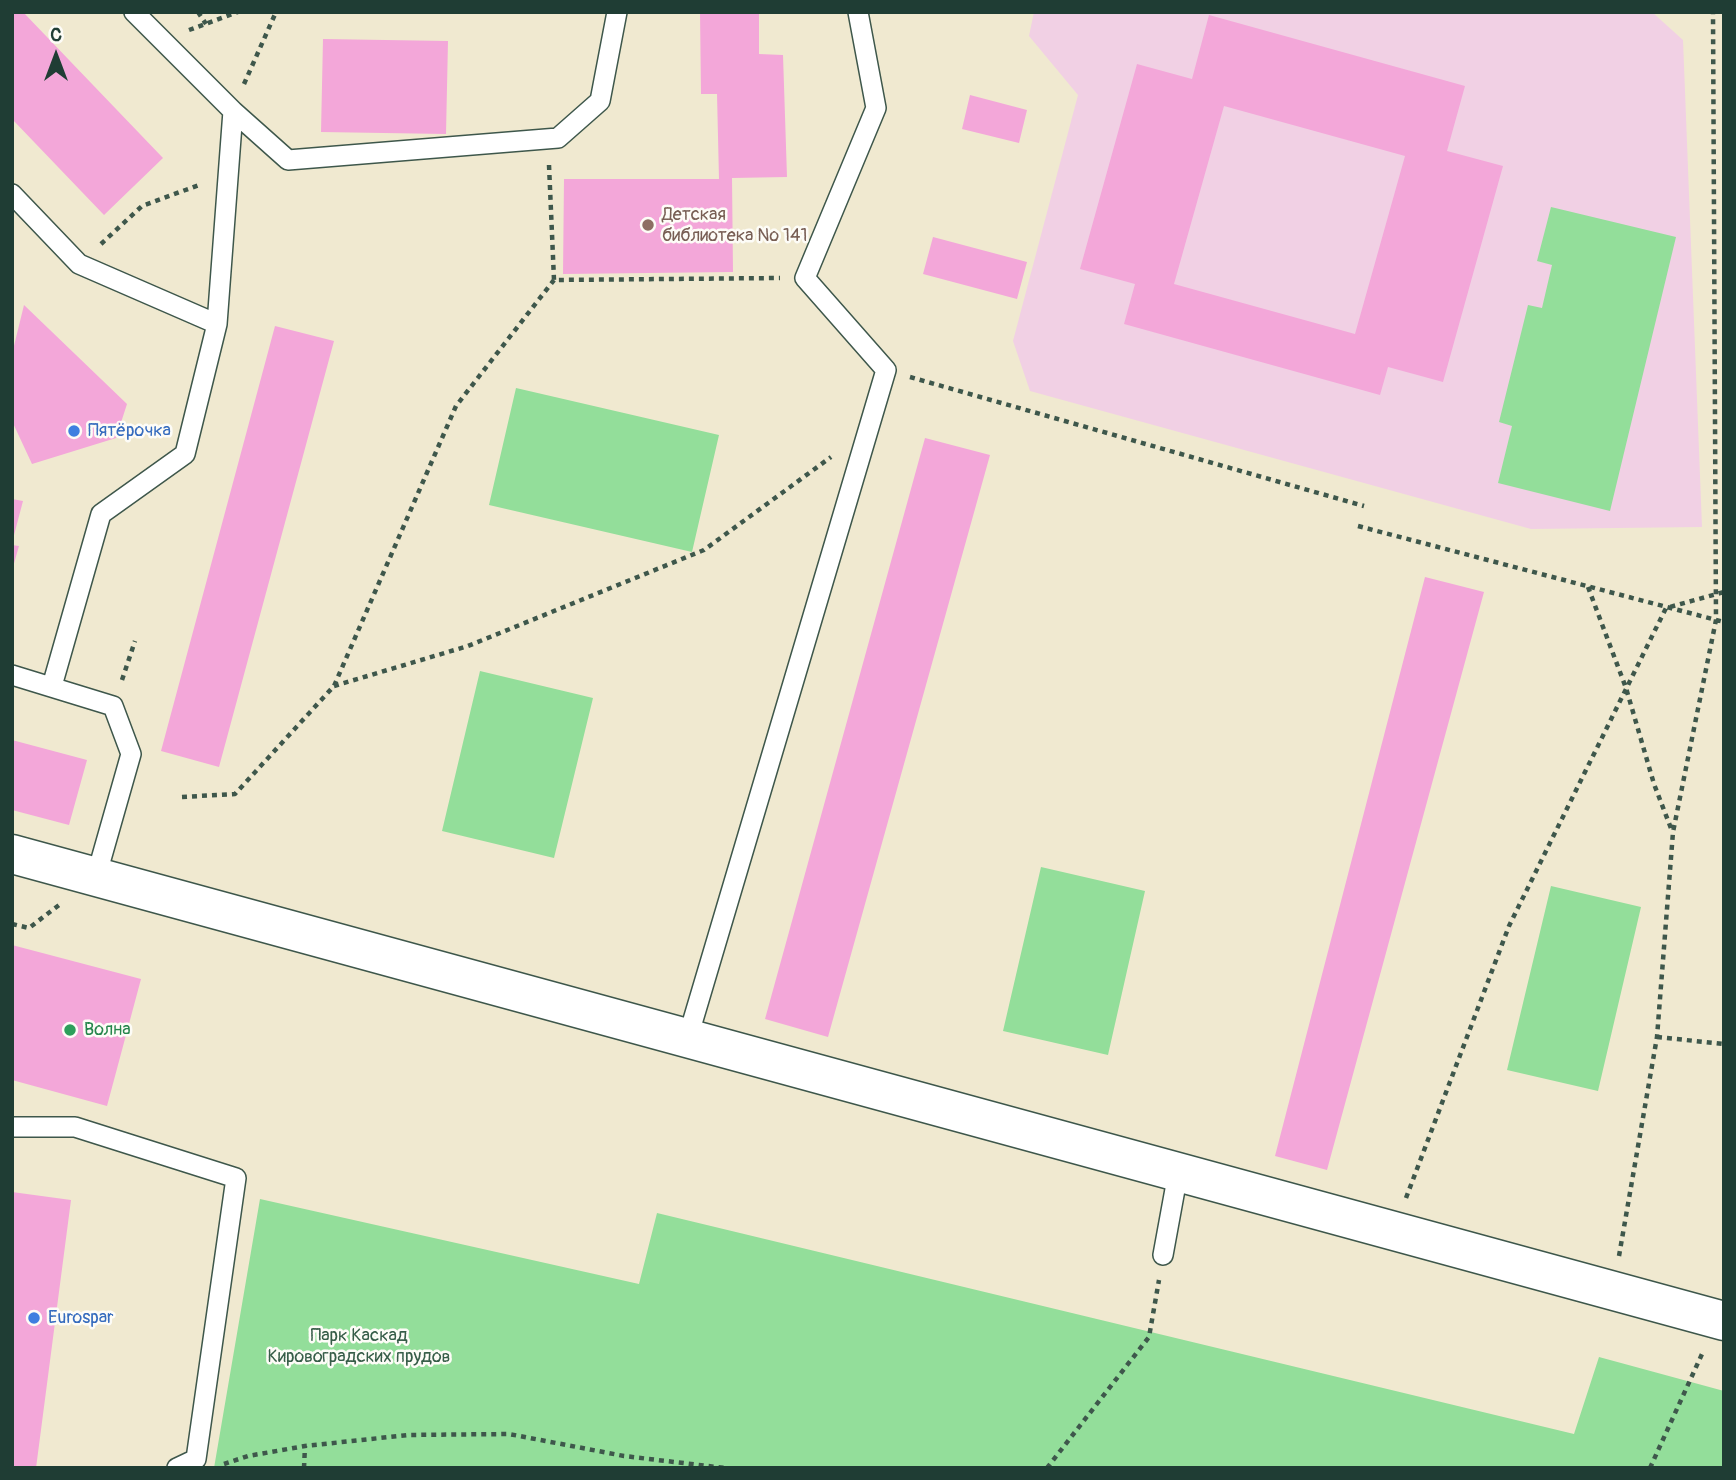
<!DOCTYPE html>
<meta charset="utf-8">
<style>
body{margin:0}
#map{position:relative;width:1736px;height:1480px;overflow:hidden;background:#f0e9d0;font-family:Pangolin,sans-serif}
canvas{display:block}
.frame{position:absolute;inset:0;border:14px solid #1f3d34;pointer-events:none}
.north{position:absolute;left:21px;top:21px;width:70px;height:70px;-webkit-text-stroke:5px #fdfcf7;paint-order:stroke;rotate:0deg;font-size:19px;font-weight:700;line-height:28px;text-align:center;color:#1f3d34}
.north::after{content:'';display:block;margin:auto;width:24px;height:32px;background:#1f3d34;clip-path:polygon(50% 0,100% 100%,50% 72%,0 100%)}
</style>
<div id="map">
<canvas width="1736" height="1480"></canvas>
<div class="frame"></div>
<div class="north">С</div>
</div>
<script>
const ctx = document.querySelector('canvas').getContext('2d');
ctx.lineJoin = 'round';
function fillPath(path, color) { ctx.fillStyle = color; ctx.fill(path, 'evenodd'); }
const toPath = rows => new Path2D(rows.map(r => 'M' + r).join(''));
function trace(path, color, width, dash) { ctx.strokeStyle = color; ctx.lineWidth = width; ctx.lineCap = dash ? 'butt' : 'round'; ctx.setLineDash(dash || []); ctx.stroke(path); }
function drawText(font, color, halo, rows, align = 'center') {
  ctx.font = font + ' Pangolin,sans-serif'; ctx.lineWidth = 5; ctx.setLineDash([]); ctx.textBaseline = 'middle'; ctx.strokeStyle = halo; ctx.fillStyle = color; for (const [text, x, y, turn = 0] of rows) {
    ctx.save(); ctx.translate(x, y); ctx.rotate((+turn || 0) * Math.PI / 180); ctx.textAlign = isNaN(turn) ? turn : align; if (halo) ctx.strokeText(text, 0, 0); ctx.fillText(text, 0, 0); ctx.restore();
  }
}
const built = toPath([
 [1034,12,1652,12,1683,40,1702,527,1531,529,1030,391,1013,341,1078,95,1029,36]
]);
const green = toPath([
 [1551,207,1676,237,1610,511,1498,483,1512,426,1499,422,1528,305,1542,308,1552,265,1537,261],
 [516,388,719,435,692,552,489,505],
 [480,671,593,698,554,858,442,831],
 [1041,867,1145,891,1108,1055,1003,1031],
 [1551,886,1641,907,1598,1091,1507,1070],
 [260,1199,639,1284,657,1213,1574,1434,1599,1357,1724,1391,1724,1468,214,1468]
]);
const building = toPath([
 [12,12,23,12,163,158,104,215,12,119],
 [700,12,759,12,759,54,783,55,787,177,732,178,733,272,563,274,564,179,719,179,717,94,701,94],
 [1209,15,1465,86,1447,151,1503,166,1443,382,1388,367,1380,395,1124,324,1135,284,1080,269,1137,64,1192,79],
 [1224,106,1405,156,1355,334,1174,284],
 [323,39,448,41,446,134,321,132],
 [970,95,1027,110,1019,143,962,129],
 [933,237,1027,262,1017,299,923,274],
 [24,305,127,404,116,438,32,464,12,421,12,354],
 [275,326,334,341,219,767,161,751],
 [925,438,990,455,828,1037,765,1019],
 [12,499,23,501,13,539,12,539],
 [12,545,19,546,13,567,12,567],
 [1425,577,1484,592,1327,1170,1275,1156],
 [12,740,87,760,69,825,12,810],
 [12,945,141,979,107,1106,12,1080],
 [12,1192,71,1200,36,1468,12,1468]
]);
const path = toPath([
 [198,12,206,24],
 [189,30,238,12],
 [244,84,276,12],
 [549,165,554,280,780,278],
 [101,244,142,206,199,185],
 [910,377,1364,506],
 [1358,526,1724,622],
 [1588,587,1626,688,1654,784,1672,831],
 [122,680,135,641],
 [334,686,468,646,704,550,831,457],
 [182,797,235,794,334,686,456,406,554,280],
 [12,924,29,928,59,905],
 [1657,1037,1724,1044],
 [1406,1198,1509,926,1666,608,1724,592],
 [1619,1256,1657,1037,1673,832,1716,620,1713,12],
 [224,1464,248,1456,305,1446,408,1435,509,1434,624,1456,725,1468],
 [304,1468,305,1446],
 [1047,1468,1149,1337,1159,1280],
 [1650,1468,1702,1354]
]);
const service = toPath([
 [233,111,288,160,558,138,600,101,617,12],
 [12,194,79,264,217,324],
 [12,675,113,706,131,754,96,877],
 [52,686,101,514,185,454,217,324,233,111,134,12],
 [688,1037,886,370,805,278,876,108,858,12],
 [12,1127,75,1127,236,1178,196,1459,177,1468],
 [1163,1255,1178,1173]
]);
const minor = toPath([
 [12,854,1724,1321]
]);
const markers = [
 [648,225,7,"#8d6e63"],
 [74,431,7,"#3f7fe0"],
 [70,1030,7,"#2e9e5b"],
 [34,1318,7,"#3f7fe0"]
];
const educationNames = [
 ["Детская",662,215],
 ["библиотека № 141",662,236]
];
const shopNames = [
 ["Пятёрочка",88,431],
 ["Eurospar",48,1318]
];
const leisureNames = [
 ["Волна",84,1030]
];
const parkNames = [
 ["Парк Каскад",359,1336],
 ["Кировоградских прудов",359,1357]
];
fillPath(built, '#f1d0e4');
fillPath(green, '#93de9a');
fillPath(building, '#f3a7d9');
trace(service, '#3e574b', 22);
trace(minor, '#3e574b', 41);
trace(path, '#3e574b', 4.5, [5, 5]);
trace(service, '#fff', 19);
trace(minor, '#fff', 38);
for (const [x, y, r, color] of markers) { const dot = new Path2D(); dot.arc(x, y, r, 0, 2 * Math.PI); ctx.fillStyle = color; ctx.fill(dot); trace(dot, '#fdfcf7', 2.5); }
drawText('18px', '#785e54', '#fdfcf7', educationNames, 'left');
drawText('18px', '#366cbe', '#fdfcf7', shopNames, 'left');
drawText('18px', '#27864d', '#fdfcf7', leisureNames, 'left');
drawText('18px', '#365d48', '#fdfcf7', parkNames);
</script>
